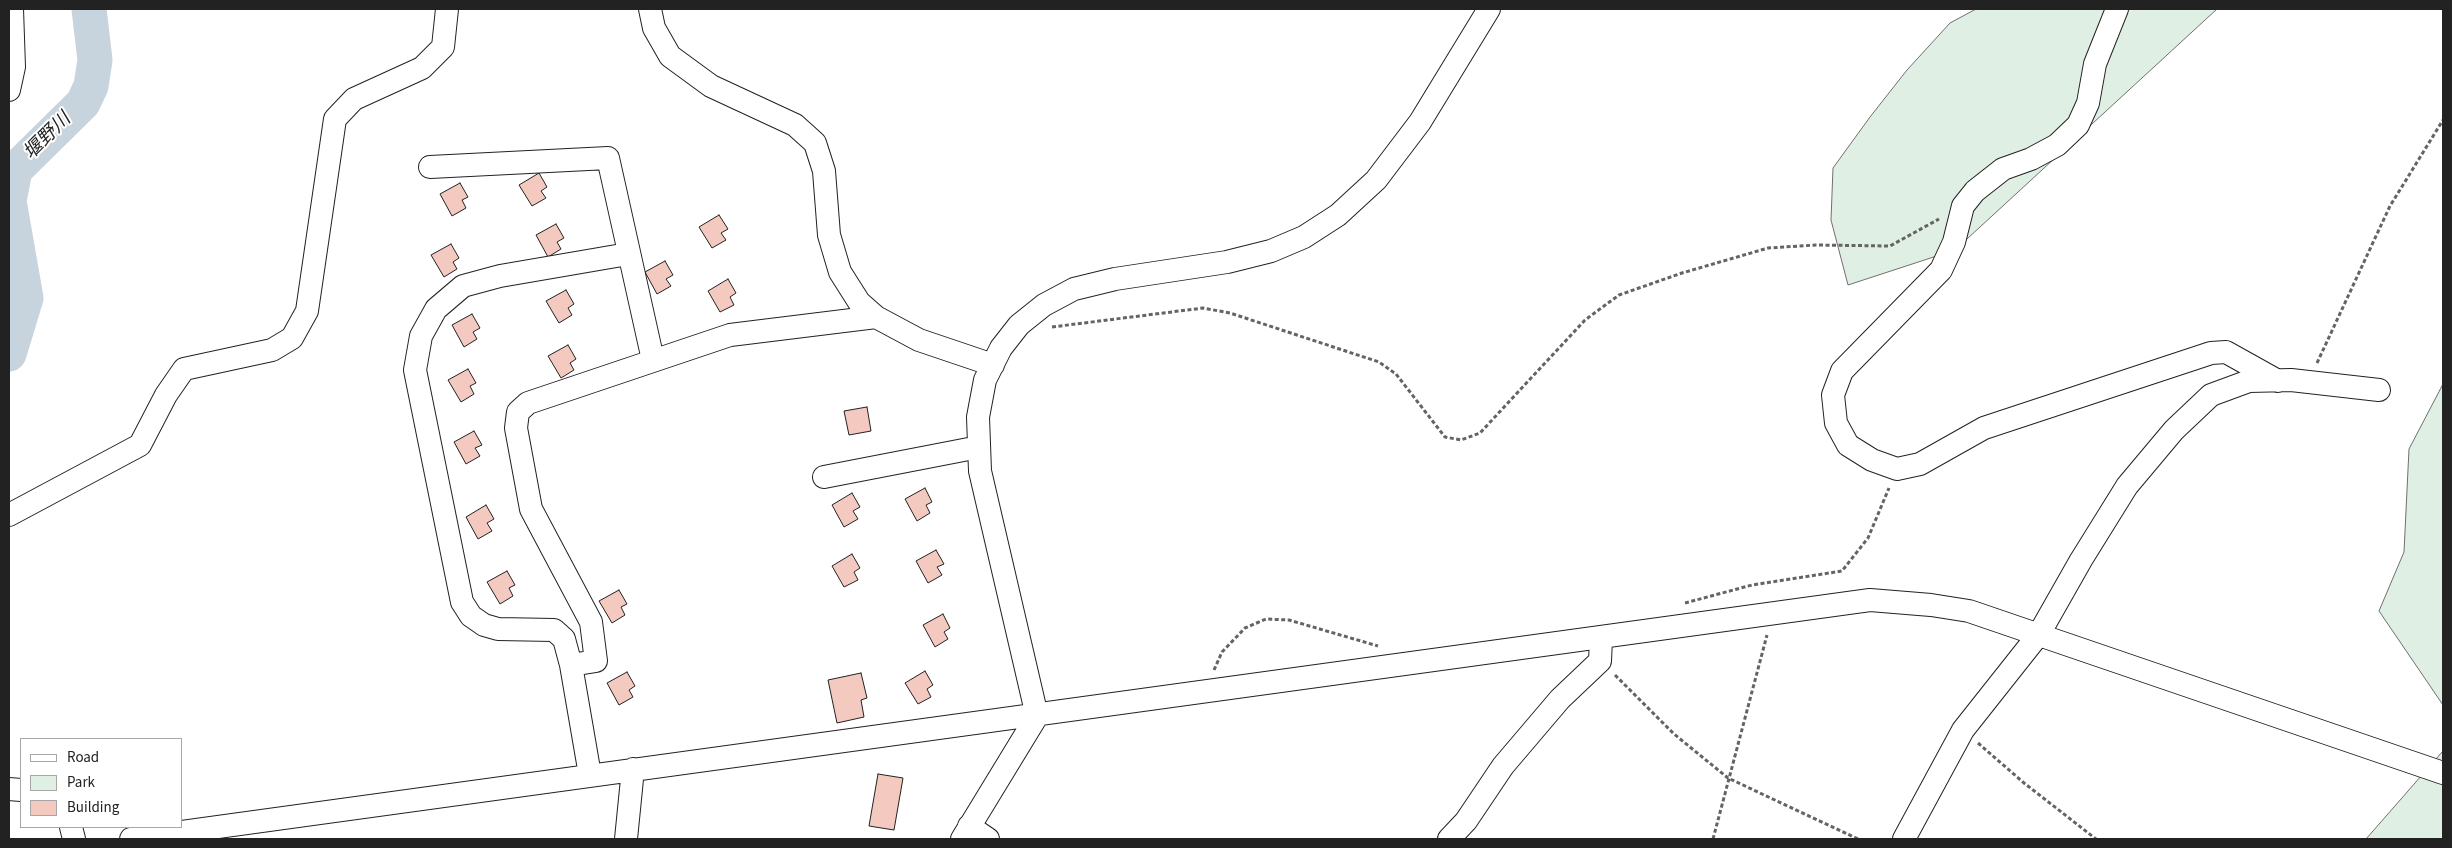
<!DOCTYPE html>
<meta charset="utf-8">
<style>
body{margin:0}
#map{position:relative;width:2452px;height:848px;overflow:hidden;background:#fff;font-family:"Source Sans 3",sans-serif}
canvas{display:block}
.frame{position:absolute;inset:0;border:10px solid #222;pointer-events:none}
.legend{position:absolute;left:20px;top:738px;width:162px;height:90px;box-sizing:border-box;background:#fff;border:1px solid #a7a7a7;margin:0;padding:6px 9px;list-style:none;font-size:15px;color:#222}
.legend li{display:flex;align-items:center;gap:10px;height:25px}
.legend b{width:25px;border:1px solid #a7a7a7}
</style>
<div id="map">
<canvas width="2452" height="848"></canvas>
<div class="frame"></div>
<ul class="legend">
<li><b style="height:6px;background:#fff"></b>Road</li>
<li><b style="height:14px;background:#e0efe3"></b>Park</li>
<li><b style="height:14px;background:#f3c9c0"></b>Building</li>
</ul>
</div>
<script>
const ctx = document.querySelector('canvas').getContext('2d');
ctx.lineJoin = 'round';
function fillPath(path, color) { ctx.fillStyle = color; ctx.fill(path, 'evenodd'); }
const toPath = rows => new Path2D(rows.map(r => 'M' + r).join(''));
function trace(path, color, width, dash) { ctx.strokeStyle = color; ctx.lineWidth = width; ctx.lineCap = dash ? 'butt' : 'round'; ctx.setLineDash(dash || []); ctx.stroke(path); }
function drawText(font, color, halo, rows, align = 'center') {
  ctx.font = font + ' "Source Sans 3","Noto Sans JP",sans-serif'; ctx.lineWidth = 4; ctx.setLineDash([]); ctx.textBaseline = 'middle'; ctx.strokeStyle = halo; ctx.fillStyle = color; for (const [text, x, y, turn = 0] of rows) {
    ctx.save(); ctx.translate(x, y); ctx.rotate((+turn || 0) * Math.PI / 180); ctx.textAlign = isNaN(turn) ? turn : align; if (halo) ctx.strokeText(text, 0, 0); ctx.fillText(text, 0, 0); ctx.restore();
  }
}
const green = toPath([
 [1976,9,2217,9,1955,250,1848,285,1831,220,1833,168,1870,117,1907,70,1950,23,1976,9],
 [2443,384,2443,705,2379,611,2404,552,2409,449,2443,384],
 [2443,751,2443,839,2366,839,2443,751]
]);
const river = toPath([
 [9,354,26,298,9,201,15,170,83,103,91,86,95,60,89,9]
]);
const building = toPath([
 [539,173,547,187,541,191,546,198,532,206,519,185,539,173],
 [460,183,468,197,462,200,466,208,452,216,440,194,460,183],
 [719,215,728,229,721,233,726,240,712,248,699,227,719,215],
 [556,224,564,238,557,242,561,249,548,257,536,235,556,224],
 [451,244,459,258,453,262,457,269,444,277,431,255,451,244],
 [665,261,673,275,666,279,671,286,657,294,645,272,665,261],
 [728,279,736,293,730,297,734,305,720,312,708,291,728,279],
 [566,290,574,304,568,308,572,315,559,323,546,301,566,290],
 [472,314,480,328,473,332,477,339,464,347,452,325,472,314],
 [568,345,576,359,570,363,574,370,561,378,548,356,568,345],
 [468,369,476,383,470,386,474,394,461,402,448,380,468,369],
 [867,407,871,431,849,435,844,411,867,407],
 [474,431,482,445,475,448,480,456,466,464,454,442,474,431],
 [925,488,932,502,926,505,930,513,917,521,905,499,925,488],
 [852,493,860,507,853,511,858,519,844,527,832,505,852,493],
 [486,505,494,519,487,523,492,531,478,539,466,517,486,505],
 [936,550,944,564,937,567,942,575,928,583,916,561,936,550],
 [852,554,860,568,854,572,858,580,844,587,832,566,852,554],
 [507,571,515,585,509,588,513,596,500,604,487,582,507,571],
 [619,590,627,604,621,607,625,615,612,623,599,601,619,590],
 [943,614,950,628,944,632,948,639,935,647,923,625,943,614],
 [925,671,933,685,927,689,931,697,918,704,905,683,925,671],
 [627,672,635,686,629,690,633,697,619,705,607,683,627,672],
 [861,673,867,698,861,700,864,717,837,723,828,680,861,673],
 [878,774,903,778,894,830,869,826,878,774]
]);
const path = toPath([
 [1052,327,1203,308,1230,313,1379,362,1396,374,1445,437,1461,440,1480,433,1585,320,1619,295,1682,273,1768,248,1816,245,1890,246,1939,219],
 [2317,363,2390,206,2443,120],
 [1685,603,1752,585,1842,571,1868,538,1889,488],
 [1214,670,1222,652,1245,628,1266,619,1289,620,1378,646],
 [1615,675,1674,734,1728,778,1858,839],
 [1978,743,2024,783,2096,839],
 [1713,839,1767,635]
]);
const minor = toPath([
 [650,9,654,28,670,56,711,86,795,125,815,143,824,171,829,235,840,272,859,302,876,317,919,340,993,365],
 [2117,9,2095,64,2088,103,2078,125,2057,145,2031,159,2003,169,1975,191,1963,206,1954,242,1941,270,1842,371,1833,395,1836,423,1848,445,1872,460,1897,469,1920,464,1984,428,2211,353,2226,352,2278,381],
 [9,90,14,67,12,9],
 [430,167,608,158,653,360],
 [824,477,979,447],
 [9,515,140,445,166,395,184,369,272,350,292,338,307,311,335,119,354,99,422,68,443,47,447,9],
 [571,665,596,661,591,622,531,509,516,428,518,412,528,403,730,335,876,317],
 [590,775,571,665,564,639,554,630,498,629,484,625,471,616,462,602,415,370,421,336,436,309,463,286,500,276,628,254],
 [9,789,21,790],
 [969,826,988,839],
 [71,827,74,839],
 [131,839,1870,600,1931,605,1969,611,2443,773],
 [626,839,633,769],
 [962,839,1037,716,980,471,978,417,985,380,1001,348,1019,325,1044,305,1074,289,1115,279,1227,262,1271,251,1304,237,1338,215,1376,180,1420,122,1489,9],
 [1449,839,1466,821,1503,766,1560,699,1600,661,1601,639],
 [1904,839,1963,730,2039,634,2081,560,2127,486,2174,430,2211,395,2249,381,2291,380,2379,390]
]);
const waterNames = [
 ["堰野川",48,137,-45]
];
fillPath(green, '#e0efe3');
trace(green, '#6f6f6f', 1);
trace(river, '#c7d3dd', 35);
fillPath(building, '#f3c9c0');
trace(building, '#222', 1);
trace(minor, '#222', 24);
trace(path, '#646464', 3, [4, 2.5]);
trace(minor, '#fff', 22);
drawText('italic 19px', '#222', '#fff', waterNames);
</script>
